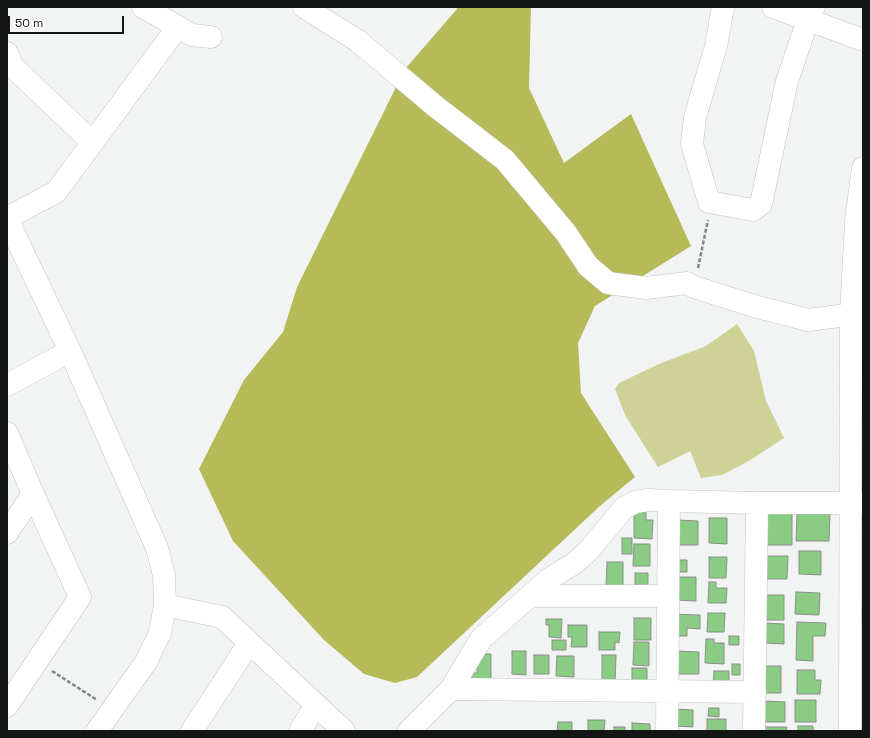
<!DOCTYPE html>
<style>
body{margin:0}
#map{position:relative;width:870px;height:738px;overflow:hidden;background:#f1f4f3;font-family:"Space Grotesk",sans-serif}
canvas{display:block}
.frame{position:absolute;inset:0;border:8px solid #141615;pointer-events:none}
.scale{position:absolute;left:8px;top:16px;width:116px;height:18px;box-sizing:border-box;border:2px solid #141615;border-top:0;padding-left:5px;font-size:12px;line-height:14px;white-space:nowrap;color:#141615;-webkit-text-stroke:3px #fff;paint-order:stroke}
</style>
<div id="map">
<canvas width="870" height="738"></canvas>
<div class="frame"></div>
<div class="scale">50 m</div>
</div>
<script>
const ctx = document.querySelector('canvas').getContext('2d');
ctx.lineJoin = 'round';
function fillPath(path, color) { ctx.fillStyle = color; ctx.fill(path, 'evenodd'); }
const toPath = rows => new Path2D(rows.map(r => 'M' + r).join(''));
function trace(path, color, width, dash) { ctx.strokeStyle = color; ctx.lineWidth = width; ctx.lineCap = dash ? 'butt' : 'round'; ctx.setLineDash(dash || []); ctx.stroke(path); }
const green = toPath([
 [737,324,754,351,766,401,784,438,749,461,722,475,701,478,690,451,658,467,625,415,615,389,619,383,659,364,706,346]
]);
const forest = toPath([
 [456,7,531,7,529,88,564,163,631,114,691,246,595,306,578,343,581,393,635,477,601,505,417,677,395,683,364,674,324,640,233,541,199,469,244,380,283,332,297,287,405,69,457,9]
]);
const building = toPath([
 [634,512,646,512,646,520,653,520,652,539,634,538,634,512],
 [767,513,792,513,792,545,766,545,767,513],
 [797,514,830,514,829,541,796,541,797,514],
 [709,518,727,518,727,544,709,543,709,518],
 [678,520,698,521,698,545,678,545,678,520],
 [622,538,632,538,632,554,622,554,622,538],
 [634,544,650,544,650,566,633,566,634,544],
 [799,551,821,551,821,575,799,574,799,551],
 [765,556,788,556,787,579,765,579,765,556],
 [709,557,727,557,726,578,709,578,709,557],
 [675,560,687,560,687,572,675,572,675,560],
 [607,562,623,562,623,586,606,585,607,562],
 [635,573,648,573,648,590,635,590,635,573],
 [675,577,696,577,696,601,674,600,675,577],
 [709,582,716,582,716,588,727,588,726,603,708,603,709,582],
 [796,592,820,593,819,615,795,614,796,592],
 [762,595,784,595,784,620,762,620,762,595],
 [861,608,863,608,863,621,861,621,861,608],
 [708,613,725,613,724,632,707,632,708,613],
 [670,614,700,615,700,629,687,628,687,636,670,636,670,614],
 [634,618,651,618,651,640,634,640,634,618],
 [546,619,562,619,561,638,549,637,549,625,546,625,546,619],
 [797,622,826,623,825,636,813,636,813,661,796,660,797,622],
 [764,623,784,624,784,644,764,643,764,623],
 [568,625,587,625,587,647,571,647,572,637,568,637,568,625],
 [599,632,620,632,619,643,615,642,615,650,599,650,599,632],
 [729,636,739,636,739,645,729,645,729,636],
 [706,639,714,639,714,643,724,643,724,664,705,663,706,639],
 [552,640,566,640,566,650,552,650,552,640],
 [634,642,649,642,649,666,633,665,634,642],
 [512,651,526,651,526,675,512,674,512,651],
 [677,651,699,652,699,674,672,674,677,651],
 [481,654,491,654,491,685,470,684,471,673,477,673,477,662,481,662,481,654],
 [534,655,549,655,549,674,534,674,534,655],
 [602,655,616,655,615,685,602,685,602,655],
 [557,656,574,656,574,677,556,676,557,656],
 [732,664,740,664,740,675,732,675,732,664],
 [763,666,781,666,781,693,762,693,763,666],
 [632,668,647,668,647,683,632,683,632,668],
 [797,670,815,670,815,680,821,680,820,694,797,694,797,670],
 [714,671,729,671,729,688,713,688,714,671],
 [795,700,816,700,816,722,795,722,795,700],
 [765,701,785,702,785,722,764,722,765,701],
 [709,708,719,708,719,717,708,716,709,708],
 [675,709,693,710,693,727,674,726,675,709],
 [707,719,726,719,726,731,707,731,707,719],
 [588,720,605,720,604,731,588,731,588,720],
 [558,722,572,722,572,731,557,731,558,722],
 [632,723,650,724,650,731,632,731,632,723],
 [798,726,813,726,813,731,798,731,798,726],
 [614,727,625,727,625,731,614,731,614,727],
 [763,727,787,727,786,731,763,731,763,727]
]);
const path = toPath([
 [698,268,708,220],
 [52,671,97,700]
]);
const minor = toPath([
 [143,7,192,35,211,37],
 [304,7,358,41,435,106,505,160,566,233,588,266,608,283,646,288,687,283,694,287,754,306,808,320,863,313],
 [723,7,716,46,695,117,692,144,709,202,753,210,761,204,787,81,808,20,814,7],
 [773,7,863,40],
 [7,53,13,67,92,142],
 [7,218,56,192,177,28],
 [7,219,70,351,157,548,164,575,165,605,160,633,146,662,97,731],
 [7,385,70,351],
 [7,433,33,494,80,597,7,706],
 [7,533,33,494],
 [531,596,668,596],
 [165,605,222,617,344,731],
 [451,689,755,692],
 [192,731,249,643],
 [300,731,316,705],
 [409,731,451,689,481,639,549,579,575,563,589,550,624,508,635,502,649,500,669,501,757,503,863,503],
 [667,731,669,501],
 [754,731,757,503],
 [850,731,851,315,856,221,863,168]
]);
fillPath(green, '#cfd297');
fillPath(forest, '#b7ba59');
fillPath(building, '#8acc84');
trace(building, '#8c8e8b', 1);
trace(minor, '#c1c4c3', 23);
trace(path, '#828483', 2.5, [4, 2]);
trace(minor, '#fff', 22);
</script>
